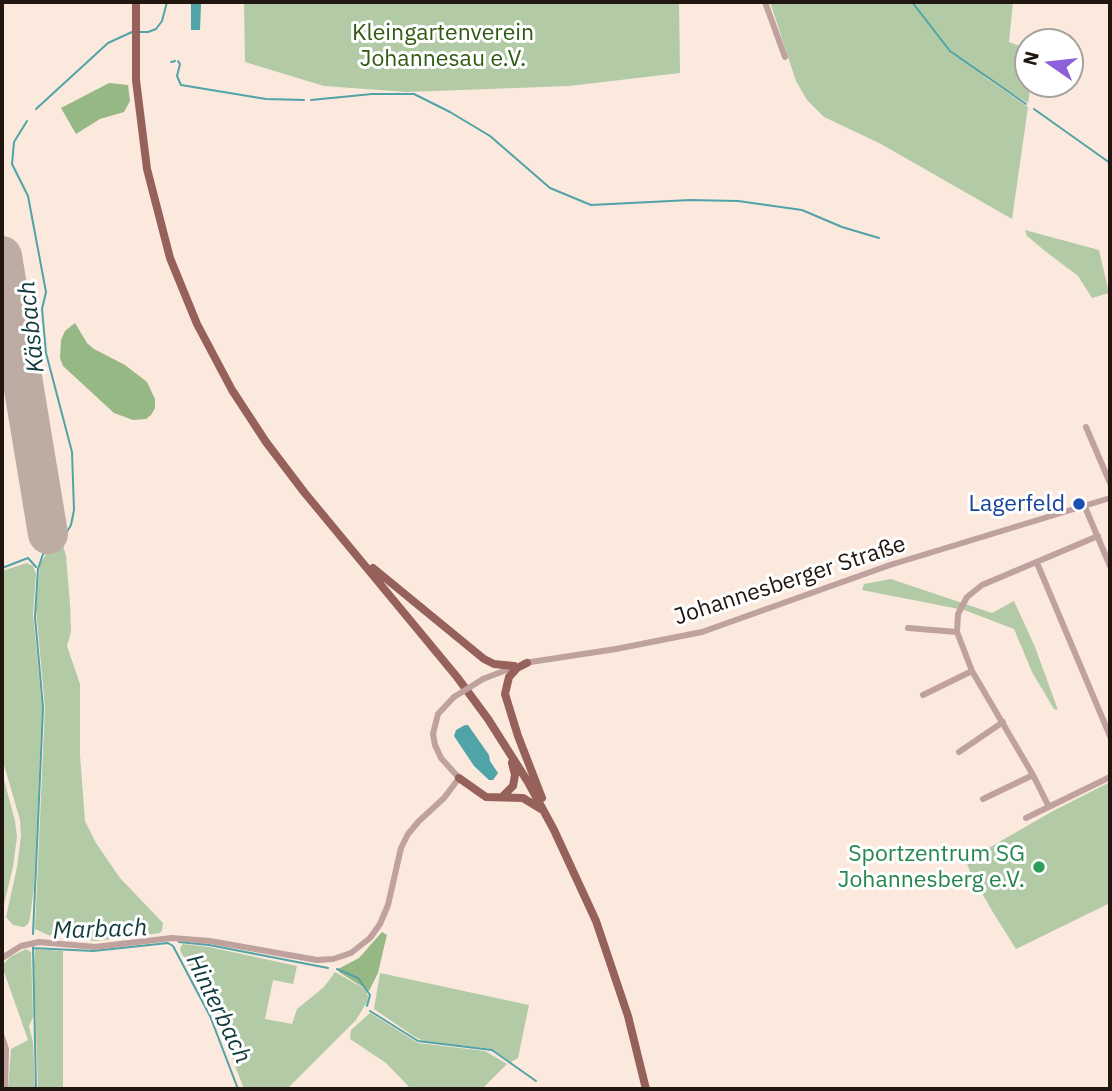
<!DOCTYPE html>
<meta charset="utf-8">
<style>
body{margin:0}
#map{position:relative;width:1112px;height:1091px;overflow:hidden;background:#fbe9dd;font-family:"IBM Plex Sans",sans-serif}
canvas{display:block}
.frame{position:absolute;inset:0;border:4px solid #20160f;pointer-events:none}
.north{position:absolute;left:1014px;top:28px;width:70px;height:70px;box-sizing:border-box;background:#fff;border:2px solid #a6a29f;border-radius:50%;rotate:284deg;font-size:19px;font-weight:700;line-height:28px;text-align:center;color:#20160f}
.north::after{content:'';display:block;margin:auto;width:24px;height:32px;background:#8d60da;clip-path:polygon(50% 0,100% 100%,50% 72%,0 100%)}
</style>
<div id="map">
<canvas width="1112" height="1091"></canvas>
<div class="frame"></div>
<div class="north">N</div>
</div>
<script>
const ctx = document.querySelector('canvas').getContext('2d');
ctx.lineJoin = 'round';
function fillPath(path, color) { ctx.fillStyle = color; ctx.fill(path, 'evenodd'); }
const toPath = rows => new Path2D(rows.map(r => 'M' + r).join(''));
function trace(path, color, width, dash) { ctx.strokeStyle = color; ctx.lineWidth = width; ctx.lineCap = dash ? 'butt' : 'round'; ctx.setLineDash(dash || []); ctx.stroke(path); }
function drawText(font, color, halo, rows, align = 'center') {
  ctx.font = font + ' "IBM Plex Sans",sans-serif'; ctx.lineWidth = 6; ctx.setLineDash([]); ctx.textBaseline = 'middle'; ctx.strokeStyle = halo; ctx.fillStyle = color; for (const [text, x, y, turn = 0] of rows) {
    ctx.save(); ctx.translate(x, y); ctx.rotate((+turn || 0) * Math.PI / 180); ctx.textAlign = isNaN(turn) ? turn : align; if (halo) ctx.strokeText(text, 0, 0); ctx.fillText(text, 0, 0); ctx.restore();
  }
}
const green = toPath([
 [244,2,679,2,680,73,569,86,407,92,324,86,245,62],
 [770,2,1013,2,1009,42,1028,49,1028,84,1031,84,1028,103,976,71,1028,107,1012,219,881,144,824,117,807,100,796,81],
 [1025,230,1099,250,1109,293,1092,298,1078,276,1045,251,1027,236],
 [62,541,66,556,70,605,71,632,67,646,80,684,80,755,85,821,96,843,120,878,163,923,162,930,160,933,95,941,48,935,35,929,45,708,36,609,40,564,47,552],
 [27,563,33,566,36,574,33,614,42,708,34,886,30,918,28,924,24,927,13,925,6,917,17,867,21,836,20,820,2,758,2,571],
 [891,579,992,613,1014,601,1035,647,1058,710,1054,709,1032,672,1014,629,964,610,862,590,864,584],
 [2,772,15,821,17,837,13,867,4,904,2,905],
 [1110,782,1110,903,1016,949,991,909,971,874,966,861,1053,811],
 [183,944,209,947,297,966,293,984,273,980,265,1019,292,1024,297,1009,324,987,335,972,365,989,368,996,367,1002,356,1020,287,1089,244,1089,213,1008,181,952,180,948],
 [26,949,31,952,33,1017,29,1026,33,1042,35,1089,8,1089,11,1049,28,1040,2,966,10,957],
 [35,949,63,951,63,1089,38,1089,34,966],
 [380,973,529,1005,518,1058,511,1062,492,1049,424,1041,415,1037,374,1009],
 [370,1013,418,1043,485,1051,507,1064,482,1089,411,1089,386,1063,350,1039,351,1030]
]);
const forest = toPath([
 [109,83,128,85,130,101,124,112,100,119,76,134,61,108],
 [75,323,87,343,94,349,125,365,147,382,155,399,155,408,151,415,146,419,133,420,114,413,63,366,60,358,61,340,65,331],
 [382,932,387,935,384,947,378,973,369,991,339,972,338,969,359,958]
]);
const water = toPath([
 [189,2,205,2,201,4,200,30,191,30,191,5],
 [465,725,468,725,489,755,490,761,498,773,493,780,489,780,474,766,454,736,456,730]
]);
const stream = toPath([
 [912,2,950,51,1026,104],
 [138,32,148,32,156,29,162,21,167,2],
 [178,61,180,64,177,76,181,85,266,99,304,100],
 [171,62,175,61],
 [311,100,372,94,414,94,450,112,490,136,550,188,591,205,690,200,738,201,802,210,842,227,879,238],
 [36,109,108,43,132,32],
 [1034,109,1110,163],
 [27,121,14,142,12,164,28,196,46,292,42,309,46,353,72,452,74,510,71,525,65,535],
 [2,568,28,558,36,567],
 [33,934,43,708,35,617,38,569,43,554,62,540],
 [179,942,209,945,328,968],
 [33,947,36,1089],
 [33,948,93,951,168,943,173,946,210,1016,238,1089],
 [337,969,358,978,370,995,367,1006],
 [370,1011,418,1041,492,1050,536,1081]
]);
const runway = toPath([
 [2,256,48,534]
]);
const minor = toPath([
 [765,2,785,57],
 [1086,427,1110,483],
 [1085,507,1110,566],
 [1037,563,1110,736],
 [908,628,957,632],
 [524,663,616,649,702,632,890,565,1110,498],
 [483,679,514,667],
 [923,695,972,671],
 [959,752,1003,722],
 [983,799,1033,775],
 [1049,807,1033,775,972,671,957,632,958,614,967,597,982,585,1098,536],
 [1026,818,1110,777],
 [2,958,21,946,39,942,95,947,172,938,210,941,317,960,333,959,351,953,370,938,380,924,388,905,401,848,408,834,419,821,444,798,459,778,441,758,435,745,433,734,438,714,454,697],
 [2,1037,6,1049,5,1089]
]);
const major = toPath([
 [136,2,136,80,147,169,170,258,197,324,232,390,266,442,304,492,457,677,488,719,528,782,554,830,596,921,628,1016,646,1089],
 [373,568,484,659,494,664,514,666],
 [527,663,517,668,509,677,505,694,518,736,542,798],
 [459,778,486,797,523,798,541,809],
 [502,797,513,786,515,775,512,763]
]);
const minorBridge = toPath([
 [454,697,483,679]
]);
const markers = [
 [1079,504,7,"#1a4fb4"],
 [1039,867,7,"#2e9e5b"]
];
const parkNames = [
 ["Kleingartenverein",443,33],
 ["Johannesau e.V.",443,59]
];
const transitNames = [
 ["Lagerfeld",1065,504]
];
const streetNames = [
 ["Johannesberger Straße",790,581,-18]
];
const leisureNames = [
 ["Sportzentrum SG",1025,854],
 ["Johannesberg e.V.",1025,880]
];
const waterNames = [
 ["Käsbach",32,327,-96],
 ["Marbach",100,930,-2],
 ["Hinterbach",218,1009,64]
];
fillPath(green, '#b2caa6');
fillPath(forest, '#96b884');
fillPath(water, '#50a3a7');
trace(stream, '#50a3a7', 2);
trace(runway, '#bcaca1', 40);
trace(minor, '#bfa19d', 6);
trace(major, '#95615a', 8);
trace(minorBridge, '#bfa19d', 6);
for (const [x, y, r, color] of markers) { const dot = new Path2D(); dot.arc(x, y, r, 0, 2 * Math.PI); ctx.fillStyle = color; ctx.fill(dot); trace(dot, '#fff', 2.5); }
drawText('23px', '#315a12', '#fff', parkNames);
drawText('23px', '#164399', '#fff', transitNames, 'right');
drawText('23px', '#20160f', '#fff', streetNames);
drawText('23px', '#27864d', '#fff', leisureNames, 'right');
drawText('italic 24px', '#123a3c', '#fff', waterNames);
</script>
